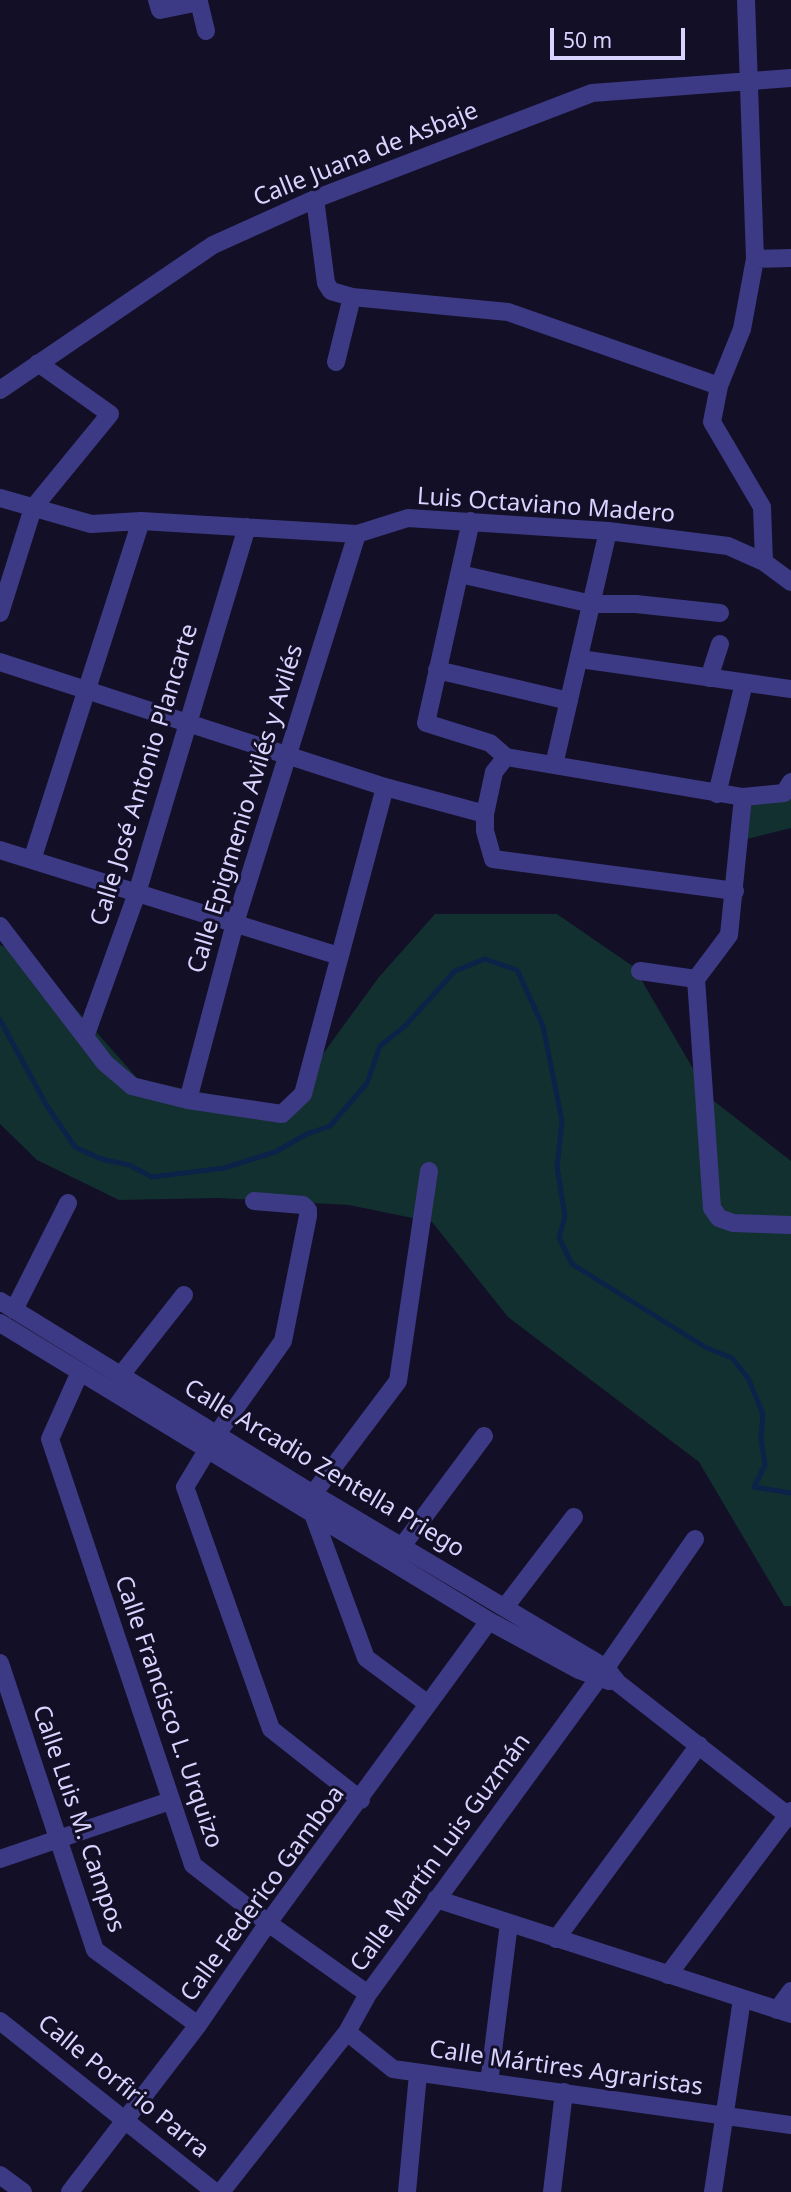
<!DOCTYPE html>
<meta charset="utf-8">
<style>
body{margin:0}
#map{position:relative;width:791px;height:2192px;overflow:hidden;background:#130f26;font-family:"Noto Sans",sans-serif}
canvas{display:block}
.scale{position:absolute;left:550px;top:28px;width:135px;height:32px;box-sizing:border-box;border:4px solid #d9d4ff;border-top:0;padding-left:9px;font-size:21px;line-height:24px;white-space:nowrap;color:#d9d4ff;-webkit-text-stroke:5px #130f26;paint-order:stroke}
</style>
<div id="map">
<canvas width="791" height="2192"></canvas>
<div class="scale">50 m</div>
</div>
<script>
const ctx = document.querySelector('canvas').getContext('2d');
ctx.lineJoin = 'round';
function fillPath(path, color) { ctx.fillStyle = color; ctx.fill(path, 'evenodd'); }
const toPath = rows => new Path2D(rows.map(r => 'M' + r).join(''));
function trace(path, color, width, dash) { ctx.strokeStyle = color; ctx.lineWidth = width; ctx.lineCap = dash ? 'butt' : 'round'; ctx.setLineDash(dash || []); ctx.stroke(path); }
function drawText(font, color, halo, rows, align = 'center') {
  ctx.font = font + ' "Noto Sans",sans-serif'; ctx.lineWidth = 6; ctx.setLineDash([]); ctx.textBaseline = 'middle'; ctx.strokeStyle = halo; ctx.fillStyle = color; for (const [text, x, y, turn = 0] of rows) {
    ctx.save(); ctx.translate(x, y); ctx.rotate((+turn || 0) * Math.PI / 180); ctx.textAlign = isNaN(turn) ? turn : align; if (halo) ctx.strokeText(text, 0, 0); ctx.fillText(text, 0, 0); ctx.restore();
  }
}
const green = toPath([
 [791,784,791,828,739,841,744,799],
 [435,914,557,914,634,967,710,1098,791,1161,791,1606,784,1606,699,1462,508,1317,432,1222,349,1205,218,1198,119,1200,37,1160,0,1124,0,945,26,953,138,1079,282,1110,379,977]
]);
const stream = toPath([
 [0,1020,47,1106,75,1147,101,1159,129,1165,152,1177,224,1168,275,1152,307,1134,330,1126,367,1083,380,1046,404,1027,455,971,485,959,517,970,543,1026,562,1121,557,1167,565,1216,559,1238,572,1264,705,1347,732,1358,748,1378,763,1414,761,1438,765,1465,754,1487,791,1493]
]);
const minor = toPath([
 [157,0,160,10,199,2,206,31],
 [746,0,755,259,742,329,719,386,712,422,762,507,764,562],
 [315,199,326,283,331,291,352,297,508,312,719,386],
 [755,259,791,258],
 [336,362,352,297],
 [0,390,213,245,315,199,592,93,791,78],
 [0,498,91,524,141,521,357,534,408,518,608,531,728,546,764,562,791,582],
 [471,521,426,723,490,743,506,757],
 [460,574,592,604,636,604,720,613],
 [0,613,33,508,110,414,38,363],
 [580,659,791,689],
 [0,662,385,787,485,814],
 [437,670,569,701],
 [709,678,720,644],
 [506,757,494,772,485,814,485,831,493,859,735,891],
 [506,757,743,797,784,793,791,782],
 [554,765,608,531],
 [717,794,744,683],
 [0,850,339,956],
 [32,860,141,521],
 [0,926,105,1063,132,1086,188,1100,282,1114,303,1094,385,787],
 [640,971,696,979,729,935,743,797],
 [696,979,712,1208,719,1218,733,1223,791,1225],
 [85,1037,137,893,247,527],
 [188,1100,235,923,357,534],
 [0,1301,313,1494,606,1668,618,1683,791,1818],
 [14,1310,68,1203],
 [0,1323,489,1621,579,1670,609,1681],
 [80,1372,50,1439,193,1865,268,1923,368,1994],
 [121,1375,184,1295],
 [217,1434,283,1341,308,1216,308,1210,303,1205,254,1201],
 [208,1449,185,1487,271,1729,361,1800],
 [313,1494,398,1381,429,1171],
 [313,1514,366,1658,428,1704],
 [397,1553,484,1436],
 [505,1607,574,1517],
 [0,1663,95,1950,198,2025],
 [0,1859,170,1801],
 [436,1899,791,2014],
 [556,1939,699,1745],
 [668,1975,791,1811],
 [777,2010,791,1991],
 [0,2021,215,2192],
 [347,2032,393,2069,791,2125],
 [489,2083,509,1923],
 [0,2175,23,2192],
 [70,2192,198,2025,268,1923,489,1621],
 [221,2192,347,2032,368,1994,598,1679,695,1539],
 [407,2192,418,2074],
 [552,2192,564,2092],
 [713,2192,742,1999]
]);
const streetNames = [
 ["Calle Juana de Asbaje",366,155,-22],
 ["Luis Octaviano Madero",546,506,4],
 ["Calle José Antonio Plancarte",145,775,-73],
 ["Calle Epigmenio Avilés y Avilés",246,809,-73],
 ["Calle Arcadio Zentella Priego",324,1469,31],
 ["Calle Francisco L. Urquizo",168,1712,71],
 ["Calle Luis M. Campos",78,1819,71],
 ["Calle Martín Luis Guzmán",441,1853,-54],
 ["Calle Federico Gamboa",263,1894,-54],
 ["Calle Mártires Agraristas",566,2069,8],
 ["Calle Porfirio Parra",123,2087,39]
];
fillPath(green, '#12302f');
trace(stream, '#0c2248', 5);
trace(minor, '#3d3a85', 18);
drawText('24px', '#d9d4ff', '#130f26', streetNames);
</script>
